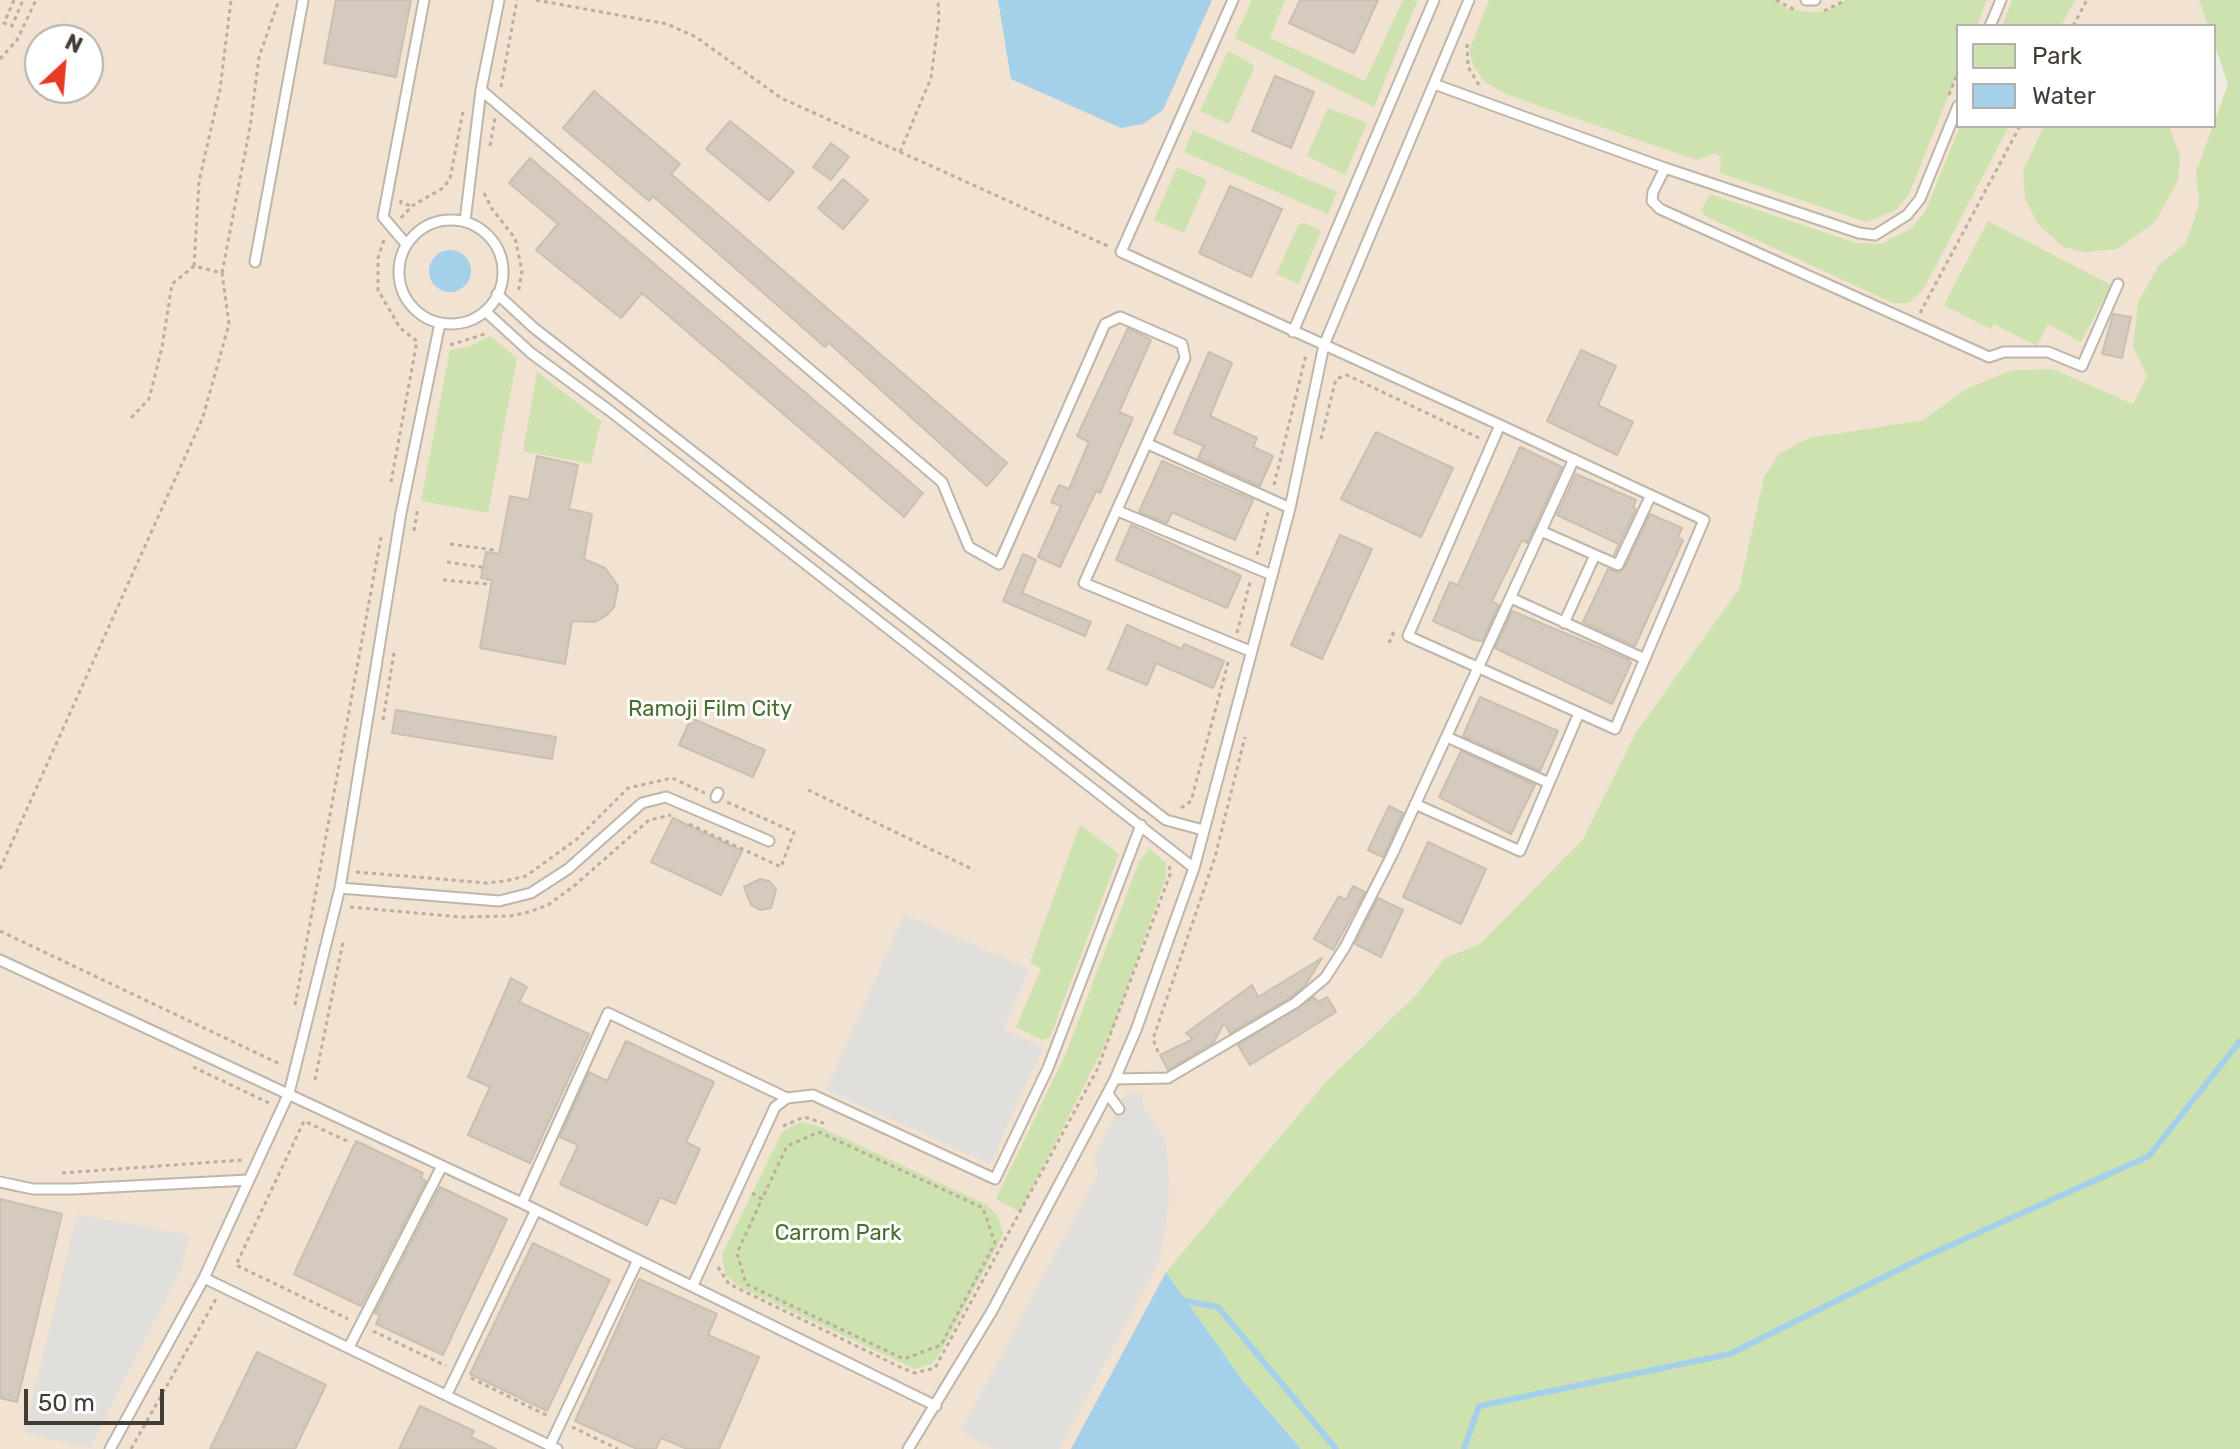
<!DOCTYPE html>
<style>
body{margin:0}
#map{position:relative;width:2240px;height:1449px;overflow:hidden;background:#f0ece4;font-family:Rubik,sans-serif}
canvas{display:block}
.legend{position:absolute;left:1956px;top:24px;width:260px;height:104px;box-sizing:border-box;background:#fff;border:2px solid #b3b1ae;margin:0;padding:10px 14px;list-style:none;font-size:24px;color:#423c35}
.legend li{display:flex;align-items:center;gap:16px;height:40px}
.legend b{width:40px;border:2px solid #b3b1ae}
.north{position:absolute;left:24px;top:24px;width:80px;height:80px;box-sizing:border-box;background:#fff;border:2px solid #b3b1ae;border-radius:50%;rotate:26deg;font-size:22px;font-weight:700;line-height:32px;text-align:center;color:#423c35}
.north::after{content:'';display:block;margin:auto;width:28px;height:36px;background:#e73925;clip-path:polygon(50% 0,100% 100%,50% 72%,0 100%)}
.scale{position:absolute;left:24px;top:1389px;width:140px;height:36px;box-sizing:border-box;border:4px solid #423c35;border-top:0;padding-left:10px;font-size:24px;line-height:28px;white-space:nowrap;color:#423c35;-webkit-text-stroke:6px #fff;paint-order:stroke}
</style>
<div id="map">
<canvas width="2240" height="1449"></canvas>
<ul class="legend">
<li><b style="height:22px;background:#cee2b0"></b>Park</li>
<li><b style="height:22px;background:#a5d0e9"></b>Water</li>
</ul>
<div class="north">N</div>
<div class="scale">50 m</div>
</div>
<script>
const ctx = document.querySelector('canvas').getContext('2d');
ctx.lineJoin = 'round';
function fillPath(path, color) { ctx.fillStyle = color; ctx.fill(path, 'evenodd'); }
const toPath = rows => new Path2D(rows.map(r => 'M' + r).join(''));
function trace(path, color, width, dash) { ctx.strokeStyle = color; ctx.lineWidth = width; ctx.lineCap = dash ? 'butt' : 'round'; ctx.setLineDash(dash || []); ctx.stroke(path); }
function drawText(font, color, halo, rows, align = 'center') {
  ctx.font = font + ' Rubik,sans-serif'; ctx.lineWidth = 6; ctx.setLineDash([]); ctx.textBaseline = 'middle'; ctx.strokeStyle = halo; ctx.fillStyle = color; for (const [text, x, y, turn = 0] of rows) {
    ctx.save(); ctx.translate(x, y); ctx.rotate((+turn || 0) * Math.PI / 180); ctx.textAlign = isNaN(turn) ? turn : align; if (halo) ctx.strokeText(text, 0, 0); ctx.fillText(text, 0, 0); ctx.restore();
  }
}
const commercial = toPath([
 [0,0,2199,0,2208,26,1958,26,1958,126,2213,126,2196,172,2199,204,2186,244,2159,265,2133,347,2147,376,2133,404,2053,369,2012,370,1968,388,1923,420,1809,438,1764,477,1739,589,1635,734,1583,839,1480,944,1445,958,1416,995,1327,1081,1166,1272,1071,1449,0,1449],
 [40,40,88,40,88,88,40,88]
]);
const green = toPath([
 [1252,0,1285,0,1270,38,1365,81,1403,0,1418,0,1374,107,1235,38],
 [1489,0,1776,0,1788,9,1815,13,1830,10,1846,0,1987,0,1977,26,1958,26,1958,72,1909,194,1896,210,1866,222,1720,173,1721,157,1716,153,1697,160,1508,95,1486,83,1474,67,1469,51],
 [2012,0,2075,0,2061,26,2002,26],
 [2199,0,2240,0,2240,1449,1301,1449,1243,1381,1166,1272,1327,1081,1416,995,1445,958,1480,944,1583,839,1635,734,1739,589,1764,477,1779,454,1809,438,1923,420,1968,388,2012,370,2053,369,2133,404,2147,376,2133,347,2138,302,2159,265,2186,243,2199,204,2196,172,2228,84,2214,43,2214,26,2208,26],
 [1228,51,1255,66,1229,124,1200,111],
 [1328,108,1367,123,1345,175,1307,156],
 [1960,126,2009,126,1923,290,1909,303,1893,303,1707,217,1701,211,1710,194,1856,243,1881,244,1912,228,1925,212],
 [2044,126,2169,126,2180,157,2178,180,2155,222,2117,249,2085,252,2063,247,2038,224,2025,199,2023,171],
 [1193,130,1337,192,1328,214,1184,152],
 [1177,167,1207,180,1184,233,1154,220],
 [1988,221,2111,285,2081,342,2048,324,2037,346,1994,324,1991,329,1944,305],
 [1305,223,1321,231,1299,284,1276,274,1299,224],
 [490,336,517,358,488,513,421,501,450,350,469,347],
 [537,372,601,421,591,464,523,451],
 [1080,825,1119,854,1050,1037,1042,1040,1016,1027,1041,969,1030,962],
 [1149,848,1166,863,1166,877,1112,1031,1020,1212,996,1199,1066,1053,1139,862],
 [800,1122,818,1126,987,1205,998,1216,1003,1233,1000,1241,938,1357,931,1364,915,1369,906,1365,738,1286,725,1274,722,1255,782,1132]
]);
const parking = toPath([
 [904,914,1029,969,1003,1029,1043,1047,990,1164,826,1090],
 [1142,1093,1143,1105,1166,1142,1168,1160,1169,1203,1159,1262,1059,1449,994,1449,961,1431,1098,1173,1094,1158,1125,1094],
 [77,1214,190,1235,182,1267,90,1448,24,1433]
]);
const water = toPath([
 [998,0,1212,0,1163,110,1143,124,1121,128,1011,79],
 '429 271a21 21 0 1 1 42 0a21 21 0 1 1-42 0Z',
 [1166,1272,1243,1381,1301,1449,1071,1449]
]);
const stream = toPath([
 [1183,1307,1186,1301,1218,1307,1336,1449],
 [1464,1449,1479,1406,1730,1354,1920,1259,2149,1156,2240,1041]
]);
const building = toPath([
 [336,0,411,0,396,77,324,63,336,0],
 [1300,0,1378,0,1354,53,1289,23,1300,0],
 [1275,76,1314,92,1291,148,1252,131,1275,76],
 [594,91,680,164,671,174,1007,463,987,486,829,343,825,347,653,196,649,201,563,128,594,91],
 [730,121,794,172,769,201,706,149,730,121],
 [831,143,849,157,831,180,813,167,831,143],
 [530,158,923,493,904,517,642,293,621,318,536,250,558,224,509,183,530,158],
 [843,179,868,200,843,229,818,208,843,179],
 [1230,186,1282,209,1251,277,1199,253,1230,186],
 [2113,314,2131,317,2122,358,2102,354,2113,314],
 [1128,328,1151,340,1119,412,1133,418,1100,493,1096,491,1060,567,1038,557,1061,506,1051,502,1059,485,1069,489,1089,442,1077,436,1128,328],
 [1581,350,1616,366,1598,405,1633,422,1617,455,1547,421,1581,350],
 [1209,352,1232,363,1210,416,1257,438,1253,447,1273,456,1260,486,1198,458,1204,446,1174,433,1209,352],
 [1376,432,1453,468,1421,537,1341,499,1376,432],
 [1520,447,1562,467,1527,543,1522,540,1492,601,1499,605,1482,641,1475,640,1433,621,1450,582,1458,585,1520,447],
 [537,456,578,465,569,509,592,514,584,559,605,568,618,586,614,607,607,615,595,622,572,621,565,664,480,648,492,580,481,578,486,552,499,554,510,496,529,500,537,456],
 [1162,461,1253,500,1235,540,1172,512,1167,523,1139,512,1162,461],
 [1576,474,1636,500,1633,507,1636,509,1614,555,1619,544,1557,515,1576,474],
 [1650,514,1682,528,1678,537,1683,540,1635,646,1583,622,1608,569,1618,572,1624,569,1650,514],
 [1131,525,1241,576,1227,608,1116,560,1131,525],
 [1340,535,1372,549,1322,659,1291,645,1340,535],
 [1023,554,1036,560,1022,593,1091,622,1085,636,1003,601,1023,554],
 [1512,611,1629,660,1631,663,1612,704,1495,648,1512,611],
 [1127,625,1182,649,1184,644,1224,661,1213,688,1156,663,1147,685,1108,669,1127,625],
 [1480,697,1558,731,1540,771,1463,736,1480,697],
 [396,710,556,737,552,759,392,733,396,710],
 [691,718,765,750,753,777,679,745,691,718],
 [1461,751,1535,785,1511,834,1439,797,1461,751],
 [1389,806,1403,813,1383,857,1368,850,1389,806],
 [673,818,742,851,721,895,651,862,673,818],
 [1428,842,1486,869,1461,924,1403,897,1428,842],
 [760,879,769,881,776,889,771,908,761,910,751,905,744,887,760,879],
 [1353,886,1365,892,1333,950,1314,939,1339,896,1346,900,1353,886],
 [1378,898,1403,910,1381,957,1355,944,1378,898],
 [1322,958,1306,984,1291,997,1230,1033,1224,1023,1214,1042,1168,1070,1160,1055,1193,1039,1186,1033,1252,985,1258,997,1322,958],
 [511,978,527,987,519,1002,589,1034,530,1163,468,1135,490,1087,468,1077,511,978],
 [1314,997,1318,1002,1327,997,1336,1012,1250,1065,1238,1045,1314,997],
 [626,1041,714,1082,686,1142,700,1149,675,1204,660,1197,647,1225,560,1184,578,1145,560,1137,589,1072,607,1081,626,1041],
 [356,1141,423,1173,421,1178,426,1181,361,1306,294,1274,356,1141],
 [440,1187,507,1219,443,1355,376,1324,380,1315,375,1313,440,1187],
 [0,1199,62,1214,17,1402,0,1398,0,1199],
 [533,1243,610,1280,547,1411,470,1374,533,1243],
 [639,1279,717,1314,708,1335,759,1357,719,1449,687,1449,661,1438,656,1449,637,1449,575,1421,639,1279],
 [257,1352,326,1385,295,1449,210,1449,257,1352],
 [420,1406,474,1431,471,1437,496,1449,399,1449,420,1406]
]);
const path = toPath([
 [14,0,4,23,12,26,23,0],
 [536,0,667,24,696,37,781,98,1110,247],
 [1776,0,1797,11],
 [1824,11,1846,0],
 [2073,26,2087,0],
 [1467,44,1468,67,1479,85],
 [0,59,17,40,36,0],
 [501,87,517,0],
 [1949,95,1958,72],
 [490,146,495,118],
 [900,152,931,78,939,18,938,0],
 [484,193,492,209,515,238,522,271,518,294],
 [401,200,401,203,412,206],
 [401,218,412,206,443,188,450,179,463,111],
 [384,240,378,258,378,290,400,328,417,341,391,482],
 [194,266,199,182,220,89,231,0],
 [222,273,250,127,259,57,279,0],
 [1920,313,2020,126],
 [450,345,488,333],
 [1321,439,1336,379,1347,375,1479,438],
 [1274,485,1306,355],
 [414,531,418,507],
 [450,544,494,550,493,553],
 [1257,555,1268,512],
 [447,562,487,568],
 [443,580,487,584,488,579],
 [1237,633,1250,582],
 [1389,643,1394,631],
 [383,720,394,653],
 [808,790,974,870],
 [1181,808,1191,801,1229,659],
 [689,824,781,867,794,832,727,802],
 [0,869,203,417,229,324,222,273,194,266,172,284,162,347,149,399,129,420],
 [356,872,487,883,505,881,526,876,577,839,628,788,672,778,705,793],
 [350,907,460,917,510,916,529,912,548,905,574,886,649,820,671,815],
 [0,931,282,1065],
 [295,1005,381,537],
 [1158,1052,1153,1039,1215,857,1245,737],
 [193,1067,269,1103],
 [315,1080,343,942],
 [783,1126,804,1117,827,1124],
 [347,1141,304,1121,236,1265,348,1319],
 [62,1173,242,1160],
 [752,1193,762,1199,737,1253,746,1284,904,1359,941,1345,995,1243,983,1208,819,1132,787,1146,762,1199],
 [718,1267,729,1284,902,1368,915,1373,935,1368,1097,1070,1171,872,1169,866],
 [373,1331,446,1366],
 [471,1378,550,1417],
 [572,1427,618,1449],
 [131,1449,216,1299]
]);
const lane = toPath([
 [1233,0,1121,252,1500,425,1704,520,1615,729,1408,636,1500,425],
 [1806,0,1815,0],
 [1990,26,2001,0],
 [1434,84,1665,168,1859,233,1875,235,1907,215,1920,199,1958,106],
 [481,90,942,482,969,547,999,564,1105,324,1120,317,1182,344,1185,358,1084,583,1250,651],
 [1665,168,1653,192,1652,201,1660,209,1989,357,2004,352,2048,352,2082,366,2118,284],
 '399 272a52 52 0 1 1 104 0a52 52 0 1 1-104 0Z',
 [465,221,481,90,499,0],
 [406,244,383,217,424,0],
 [255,262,303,0],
 [497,294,534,328,1166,820,1203,830],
 [485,311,531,353,610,411,1194,868],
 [1293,332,1434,0],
 [1148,444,1290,508],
 [1118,511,1272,575],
 [1541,531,1618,565,1651,495],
 [1511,598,1643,658],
 [1564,623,1595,555],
 [1447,737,1549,783],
 [716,797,718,793],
 [1415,804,1520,851,1579,713],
 [340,888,499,901,531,893,568,869,642,803,666,797,769,841],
 [0,960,522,1203,936,1406],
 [1115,1079,1168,1078,1295,1003,1325,978,1345,947,1392,855,1574,459],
 [1108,1094,1119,1109],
 [0,1182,33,1189,73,1189,249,1180],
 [522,1203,608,1013,787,1098],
 [204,1278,557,1449],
 [693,1285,775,1107,787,1098,813,1095,995,1179,1048,1068,1141,825],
 [349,1347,442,1166],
 [447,1394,536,1210],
 [550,1445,638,1260],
 [110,1449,204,1278,289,1093,340,888,401,513,440,323],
 [908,1449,992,1311,1115,1079,1136,1030,1194,868,1290,508,1324,345,1469,0]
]);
const parkNames = [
 ["Ramoji Film City",710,710],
 ["Carrom Park",838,1234]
];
fillPath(commercial, '#f1e2d1');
fillPath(green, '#cee2b0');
fillPath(parking, '#e1dfdc');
fillPath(water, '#a5d0e9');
trace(stream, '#a5d0e9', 6);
fillPath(building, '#d4cabe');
trace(building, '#cbbfaf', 2);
trace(lane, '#beb6ab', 13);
trace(path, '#bbae9a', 3, [4, 4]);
trace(lane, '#fff', 9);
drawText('22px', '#496e2e', '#fff', parkNames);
</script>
